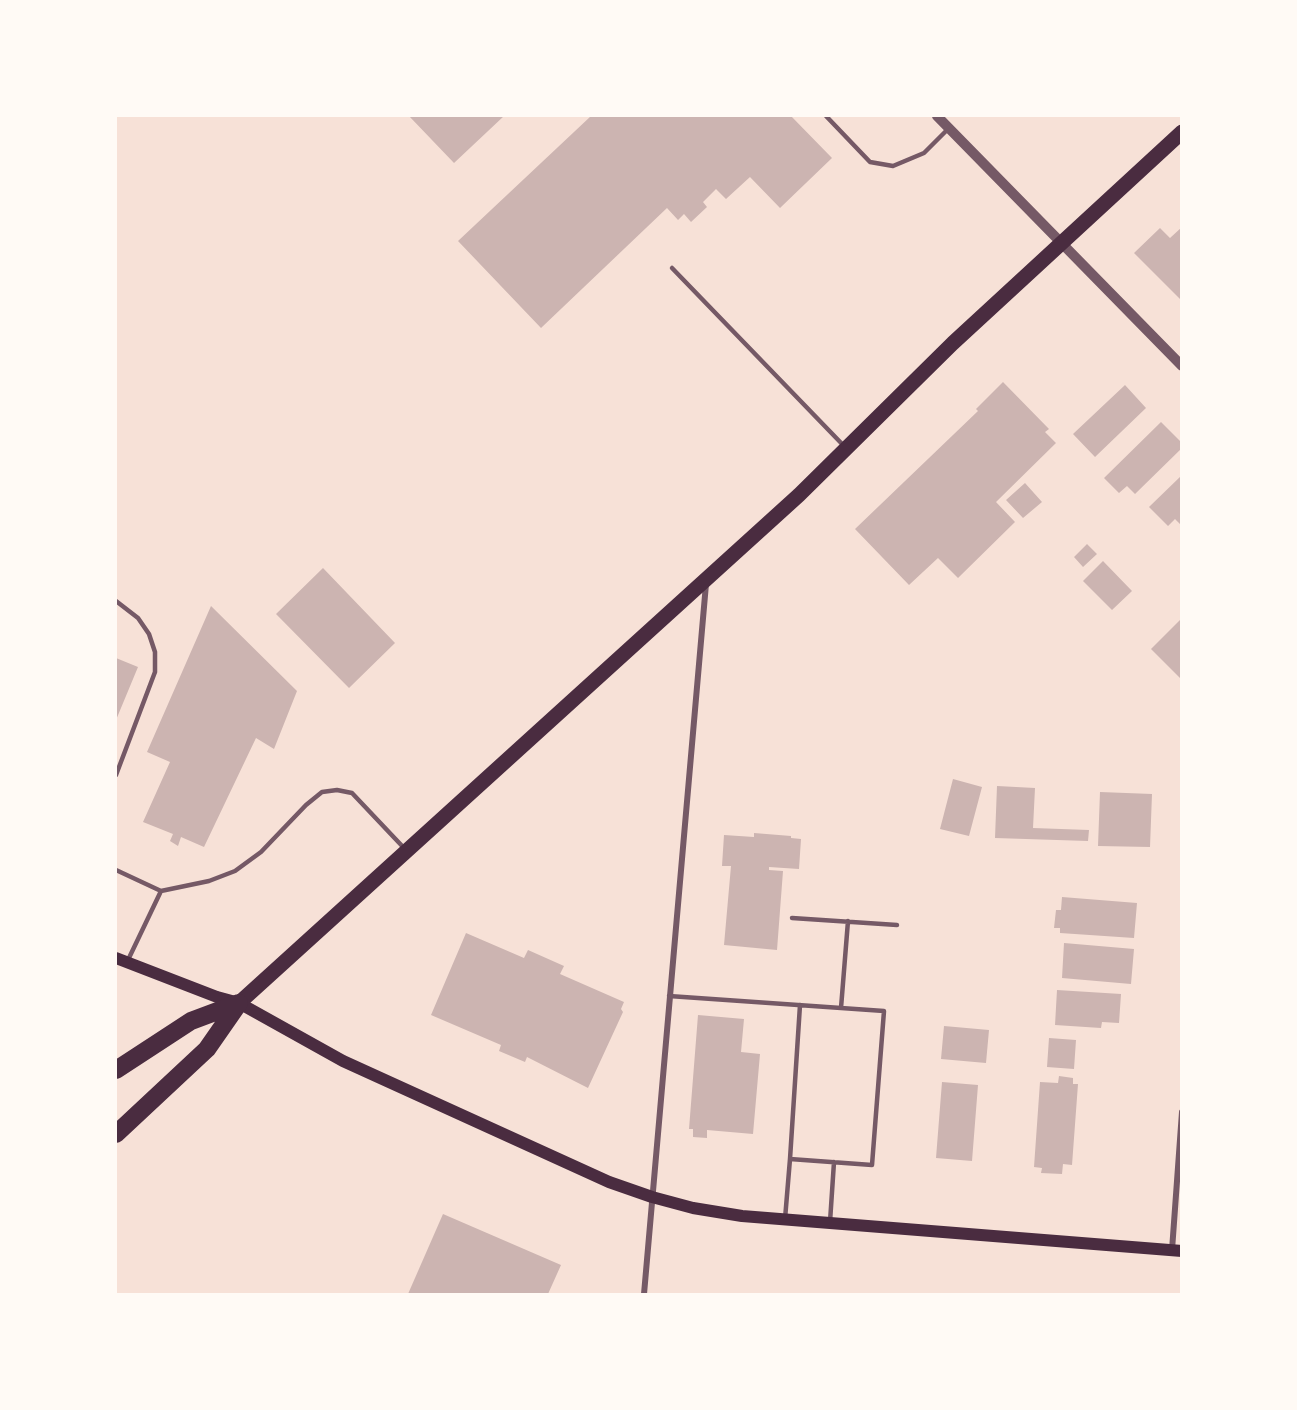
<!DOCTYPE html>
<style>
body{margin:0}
#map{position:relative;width:1297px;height:1410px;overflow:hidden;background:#f7e1d7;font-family:Karla,sans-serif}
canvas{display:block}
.frame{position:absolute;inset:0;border:117px solid #fffaf5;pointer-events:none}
</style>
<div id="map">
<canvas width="1297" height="1410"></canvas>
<div class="frame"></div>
</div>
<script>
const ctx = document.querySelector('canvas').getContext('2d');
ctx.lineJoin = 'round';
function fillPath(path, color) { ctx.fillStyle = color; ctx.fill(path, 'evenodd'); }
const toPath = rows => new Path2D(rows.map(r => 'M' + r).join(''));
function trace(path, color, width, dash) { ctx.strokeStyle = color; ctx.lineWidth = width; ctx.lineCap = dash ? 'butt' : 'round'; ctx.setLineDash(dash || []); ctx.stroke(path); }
const building = toPath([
 [409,116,504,116,454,163],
 [591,116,791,116,832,158,780,208,750,177,726,199,716,189,703,202,707,207,691,222,684,214,678,220,667,208,541,328,458,241],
 [1182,227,1182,301,1134,253,1160,228,1170,238],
 [1003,382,1049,429,1045,432,1056,443,996,502,1015,522,958,578,938,558,909,585,855,529,978,411,976,409],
 [1125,385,1146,408,1095,457,1073,434],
 [1161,422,1182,443,1182,448,1135,494,1127,486,1119,493,1104,478],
 [1182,475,1182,522,1180,524,1175,519,1168,526,1149,507],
 [1025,483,1042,502,1023,518,1006,500],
 [1087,544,1097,554,1083,567,1074,557],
 [1103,561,1132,591,1112,610,1083,581],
 [323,568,395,643,349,688,276,614],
 [211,606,297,691,274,749,256,738,204,847,181,837,178,846,170,841,173,834,143,822,170,762,147,752],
 [1180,620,1182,622,1182,680,1151,649],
 [116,658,138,667,116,720],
 [953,779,982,787,969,836,940,829],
 [997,786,1035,788,1033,828,1089,830,1088,841,995,838],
 [1100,792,1152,794,1150,847,1098,846],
 [754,833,791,836,791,838,801,839,799,869,769,867,769,870,783,871,777,950,724,945,731,866,722,866,724,835,754,837],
 [1062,897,1137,903,1134,938,1060,933,1060,928,1054,928,1056,910,1061,910],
 [466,933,524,958,528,950,564,966,560,974,624,1002,621,1009,623,1012,588,1088,527,1057,525,1062,499,1051,501,1045,431,1015],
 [1064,943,1134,949,1131,984,1062,978],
 [1057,990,1121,994,1119,1023,1102,1022,1101,1028,1055,1025],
 [698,1015,744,1019,741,1052,760,1054,753,1134,707,1130,707,1138,693,1137,693,1129,689,1129],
 [944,1026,989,1030,986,1063,941,1059],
 [1049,1038,1076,1040,1074,1069,1047,1067],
 [1059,1076,1073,1078,1073,1084,1078,1084,1072,1165,1063,1164,1062,1174,1041,1173,1042,1168,1034,1167,1040,1082,1058,1083],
 [942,1082,978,1085,972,1161,936,1158],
 [443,1214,561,1265,548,1294,408,1294]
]);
const service = toPath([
 [826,116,870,162,893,166,924,153,949,128],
 [672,268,844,446],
 [116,601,138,618,149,634,155,652,155,672,116,775],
 [116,870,161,891],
 [792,918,897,925],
 [128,960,161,891,209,881,235,871,261,852,306,805,322,792,337,790,352,793,404,848],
 [669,996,884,1011,872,1165,790,1159,785,1219],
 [841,1008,848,921],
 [790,1159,800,1005],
 [830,1222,834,1162]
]);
const minor = toPath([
 [1172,1250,1182,1112],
 [644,1294,706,584]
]);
const tertiary = toPath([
 [937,116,1182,366]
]);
const secondary = toPath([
 [116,958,217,997,239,1003,343,1061,609,1182,652,1197,693,1208,742,1216,1182,1251]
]);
const primary = toPath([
 [239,1003,799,495,953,343,1182,132]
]);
const motorway = toPath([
 [116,1070,191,1021,239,1003],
 [116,1134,207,1049,239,1003]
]);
fillPath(building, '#ccb4b1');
trace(service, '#755966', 4.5);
trace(minor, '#755966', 6);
trace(tertiary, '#755966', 10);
trace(secondary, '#4a2c40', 12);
trace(primary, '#4a2c40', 15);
trace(motorway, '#4a2c40', 18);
</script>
